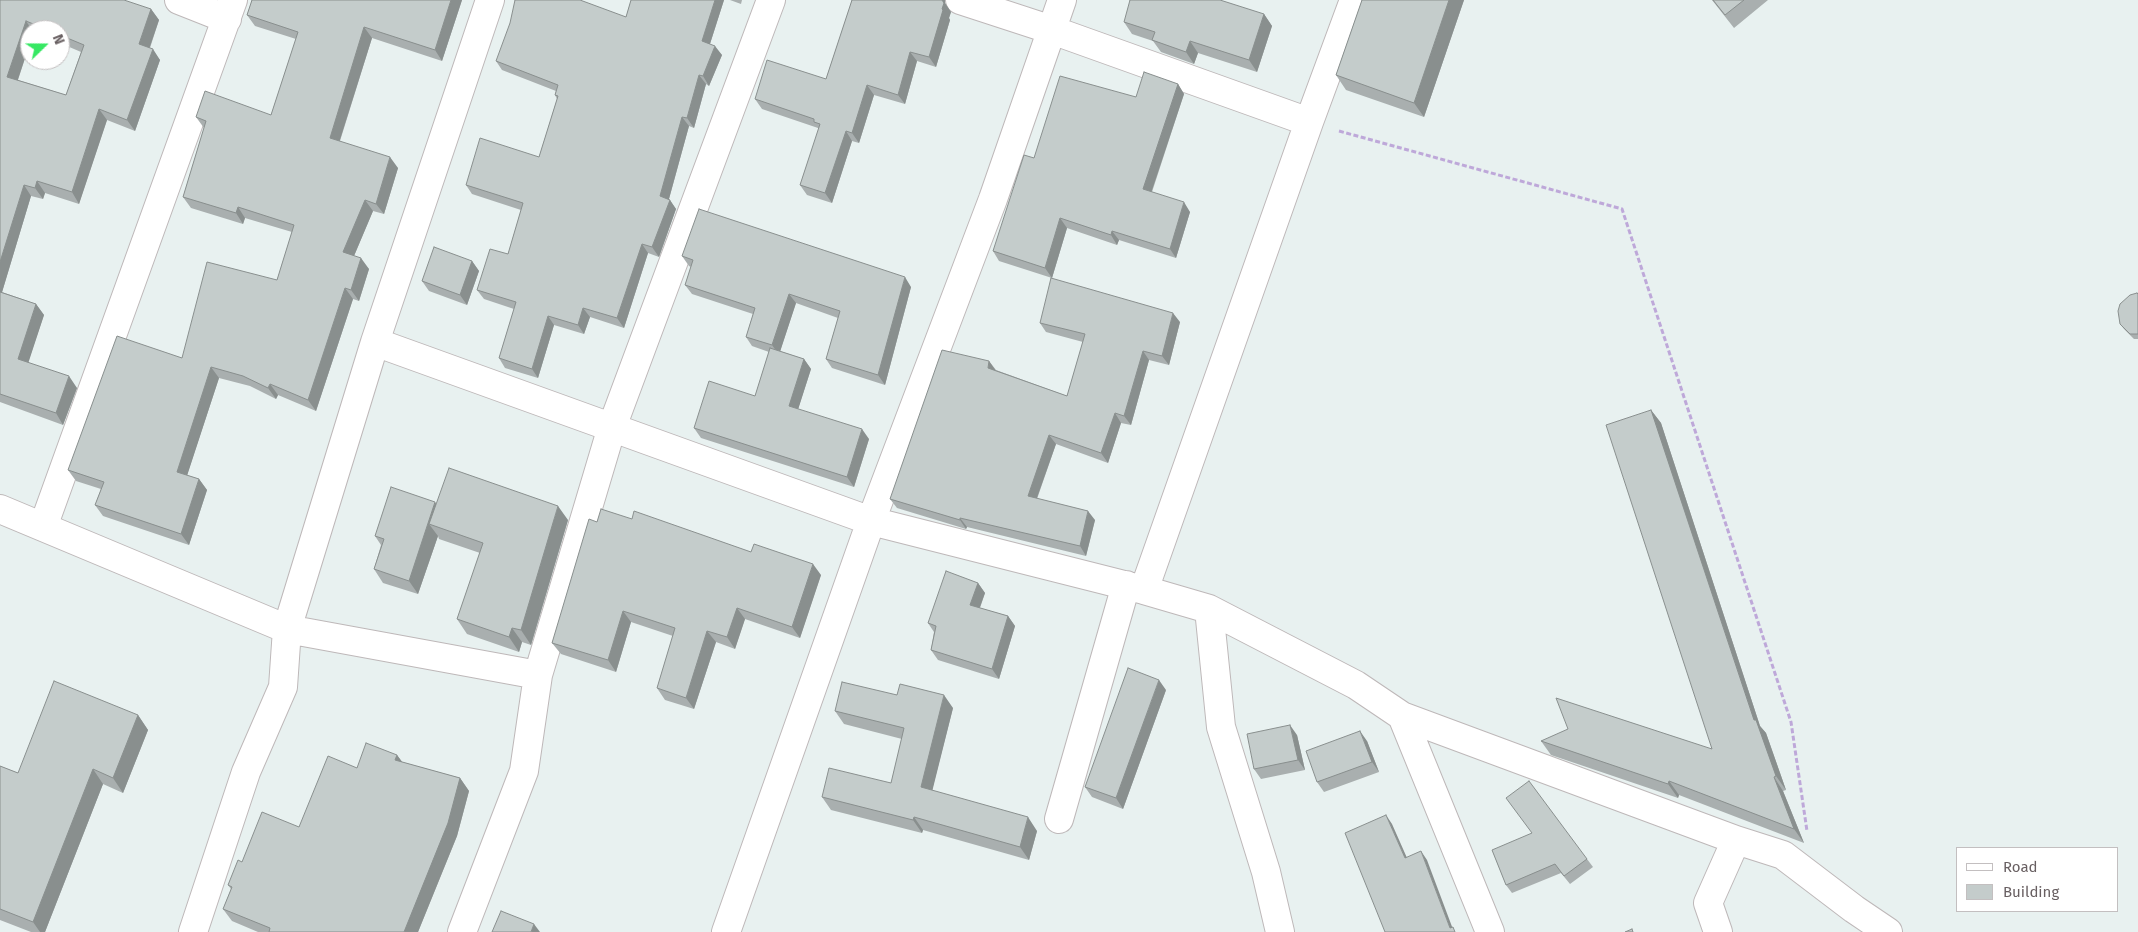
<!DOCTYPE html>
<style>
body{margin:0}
#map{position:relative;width:2138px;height:932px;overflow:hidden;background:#e8f1f0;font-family:"Fira Sans",sans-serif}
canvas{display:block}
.legend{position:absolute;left:1956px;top:847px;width:162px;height:65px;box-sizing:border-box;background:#fff;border:1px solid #c3bfc0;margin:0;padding:6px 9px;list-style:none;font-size:15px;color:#685f61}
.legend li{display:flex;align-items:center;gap:10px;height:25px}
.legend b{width:25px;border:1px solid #c3bfc0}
.north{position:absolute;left:20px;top:20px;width:50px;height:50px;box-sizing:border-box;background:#fff;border:1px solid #c3bfc0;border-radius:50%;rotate:68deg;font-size:14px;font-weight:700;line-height:20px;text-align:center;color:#685f61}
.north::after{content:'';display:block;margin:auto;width:18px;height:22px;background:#36e863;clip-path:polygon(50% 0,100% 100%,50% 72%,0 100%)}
</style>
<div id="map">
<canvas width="2138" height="932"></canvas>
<ul class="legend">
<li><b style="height:6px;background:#fff"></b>Road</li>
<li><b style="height:14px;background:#c4cccb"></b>Building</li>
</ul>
<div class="north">N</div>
</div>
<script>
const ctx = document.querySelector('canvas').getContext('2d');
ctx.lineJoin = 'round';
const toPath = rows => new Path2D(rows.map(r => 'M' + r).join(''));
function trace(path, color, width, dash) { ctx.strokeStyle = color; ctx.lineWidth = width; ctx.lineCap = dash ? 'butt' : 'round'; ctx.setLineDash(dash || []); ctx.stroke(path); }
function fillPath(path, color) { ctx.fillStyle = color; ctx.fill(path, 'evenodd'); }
const path = toPath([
 [1339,131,1622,209,1791,722,1807,831]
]);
const minor = toPath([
 [179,0,227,19],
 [960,0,1052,30,1309,122],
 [375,342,871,521,1144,590,1209,609,1356,685,1402,716,1736,840,1783,855,1854,909,1888,932],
 [0,509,287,629,538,675],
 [43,527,233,0],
 [1144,590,1309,122,1354,0],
 [1209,609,1221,727,1266,872,1280,932],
 [1402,716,1490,932],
 [1059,819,1126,585],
 [193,932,246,772,283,687,287,629,375,342,490,0],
 [462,932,524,771,538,675,612,427,771,0],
 [726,932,871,521,993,199,1062,0],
 [1718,932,1708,903,1736,840]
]);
const wall = toPath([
 [0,0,151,9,159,20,150,48,160,60,135,131,107,120,79,204,45,193,43,199,31,196,2,292,36,304,44,315,28,362,77,388,63,425,0,402],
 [30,30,60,30,60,43,81,52,66,95,18,80,30,43],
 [252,0,462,0,442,61,372,38,340,141,398,168,384,214,373,211,354,256,369,269,359,301,353,299,316,411,278,395,276,399,250,386,219,378,187,475,199,479,207,490,189,545,103,516,95,505,101,489,76,481,68,470,182,358,277,280,292,232,245,218,243,224,191,208,183,197,204,128,196,117,271,115,296,39,255,26,247,15],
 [631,0,724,0,710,44,722,55,709,86,706,84,694,128,689,126,669,199,676,209,659,257,648,253,624,328,590,317,584,334,554,325,538,378,505,368,499,358,514,309,484,299,477,290,508,254,521,210,472,194,466,185,539,157,557,99,555,95,556,91,502,70,496,61,626,17],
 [730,0,742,0,741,4],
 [852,0,945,0,945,3,951,12,949,18,950,20,936,67,917,61,905,104,874,95,859,143,852,141,832,203,807,195,800,185,819,129,818,128,762,109,755,99,826,79],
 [1362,0,1464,0,1424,117,1346,90,1336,75],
 [1712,0,1768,0,1734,28],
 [1264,14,1272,26,1257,72,1198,53,1194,64,1161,52,1153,41,1132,34,1124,22],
 [1178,84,1184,94,1152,192,1190,212,1176,258,1119,240,1117,245,1067,228,1052,278,999,261,993,251,1034,158,1136,97],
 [682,256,911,287,885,385,832,368,826,359,838,318,796,303,780,351,804,359,811,369,798,409,869,439,854,487,701,438,694,428,755,396,769,352,752,346,746,337,753,314,692,294,685,285,691,267,689,266],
 [472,261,479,271,467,305,429,291,422,281],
 [2138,294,2138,339,2134,339,2124,329,2120,324],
 [1180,322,1169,365,1149,360,1131,425,1121,423,1108,463,1056,444,1037,499,1095,520,1086,556,967,527,966,529,897,508,890,499,989,361,996,370,1067,396,1083,342,1046,332,1040,323],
 [1651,410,1661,423,1760,726,1766,733,1786,790,1783,791,1804,843,1679,795,1678,798,1551,755,1541,741,1712,749],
 [436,504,568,520,531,645,522,642,519,652,467,634,457,619,480,553,439,539,438,536,418,594,383,583,374,569,381,545,375,536],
 [632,519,751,552,821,575,800,638,745,619,735,649,716,642,694,709,665,700,657,688,673,636,631,622,616,672,561,654,552,643,597,522],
 [978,583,985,593,980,608,1008,616,1015,626,999,679,938,660,931,650,934,632,928,623],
 [1166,690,1123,809,1092,797,1085,787],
 [897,695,953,708,932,790,1037,831,1029,860,923,830,922,833,831,810,822,797,891,783,902,739,844,724,835,711],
 [138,715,148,730,123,793,103,784,45,932,31,932,0,920,0,766,18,773],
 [1297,735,1305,770,1261,779,1254,769],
 [1367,741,1379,772,1324,792,1317,782],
 [397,755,402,762,460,778,469,791,457,836,418,932,258,932,232,921,223,909,231,889,228,885,242,862,299,827,357,768],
 [1492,850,1587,859,1593,867,1570,884,1561,873,1512,893,1506,885]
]);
const shadedWall = toPath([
 [451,0,462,0,442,61,435,50],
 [715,0,724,0,708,50,702,41],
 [942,0,945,0,945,3,951,12,949,18,950,20,936,67,929,57,942,9],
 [1449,0,1464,0,1424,117,1414,103],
 [151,9,159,20,147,55,139,44],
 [1264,14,1272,26,1257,72,1249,60],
 [26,21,32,30,30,30,30,43,15,88,7,77],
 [364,27,372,38,337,149,330,138],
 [1190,41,1198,53,1194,64,1186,52],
 [715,46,722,55,709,86,703,76],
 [153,49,160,60,135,131,127,120],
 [910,52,917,61,905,104,898,95],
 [699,75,706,84,694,128,687,118],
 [1178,84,1184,94,1149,199,1143,189],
 [867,85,874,95,859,143,852,133],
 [99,109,107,120,79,204,72,192],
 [682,117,689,126,667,206,660,196],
 [846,131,852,141,832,203,825,193],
 [390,157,398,168,384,214,376,204],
 [37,181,45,193,43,199,35,188],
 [24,185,31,196,0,299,0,262],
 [365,200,373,211,351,263,343,252],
 [670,200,676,209,659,257,652,247],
 [1184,202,1190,212,1176,258,1170,249],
 [238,207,245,218,243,224,236,213],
 [1060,218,1067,228,1052,278,1045,268],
 [1112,231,1119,240,1117,245,1111,235],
 [642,244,648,253,624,328,617,318],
 [361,258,369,269,359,301,351,290],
 [472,261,479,271,467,305,460,295],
 [905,277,911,287,885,385,878,375],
 [345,288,353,299,316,411,308,400],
 [789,294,796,303,779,355,772,345],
 [36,304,44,315,26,370,18,359],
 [583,308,590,317,584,334,578,325],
 [1173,313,1180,322,1169,365,1162,356],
 [548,316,554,325,538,378,532,369],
 [1143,351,1149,360,1131,425,1124,416],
 [804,359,811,369,796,416,789,406],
 [989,361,996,371,988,368],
 [211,367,219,378,185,482,177,472],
 [69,376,77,388,63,425,56,413],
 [270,384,278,395,276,399,268,388],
 [1651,410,1661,423,1760,726,1766,733,1786,790,1776,776,1754,720],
 [1115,413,1121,423,1108,463,1101,453],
 [862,429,869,439,854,487,847,477],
 [1049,435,1056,444,1034,506,1028,496],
 [199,479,207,490,189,545,181,534],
 [435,502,444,516,429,524,438,536,418,594,409,581],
 [558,506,568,520,531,645,521,630],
 [1088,511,1095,520,1086,556,1080,546],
 [960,518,967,527,966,529,960,520],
 [813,564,821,575,800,638,792,627],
 [978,583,985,593,977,615,970,605],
 [737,608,745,619,735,649,727,637],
 [623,611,631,622,616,672,608,660],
 [1008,616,1015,626,999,679,992,669],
 [512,628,522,642,519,652,509,637],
 [707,631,716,642,694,709,686,698],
 [1159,680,1166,690,1123,809,1116,798],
 [944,695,953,708,930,800,921,787],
 [138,715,148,730,123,793,113,778],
 [1290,725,1297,735,1305,770,1298,760],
 [1360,731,1367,741,1379,772,1372,762],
 [397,755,406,767,395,760],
 [93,769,103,784,45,932,40,932,33,922],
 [1774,777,1783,791,1804,843,1794,829],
 [460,778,469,791,457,836,418,932,404,932],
 [1669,781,1679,795,1678,798,1668,784],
 [1386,815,1392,824,1411,867,1405,858],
 [914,817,923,830,922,833,913,820],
 [1028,817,1037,831,1029,860,1020,847],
 [1421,851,1427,860,1454,932,1450,928],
 [534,924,540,932,531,932]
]);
const building = toPath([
 [0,0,124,0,151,9,139,44,153,49,127,120,99,109,72,192,37,181,35,188,24,185,0,262,0,0],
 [26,21,48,30,60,30,60,35,84,45,66,95,7,77,26,21],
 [252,0,451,0,435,50,364,27,330,138,390,157,376,204,365,200,343,252,361,258,351,290,345,288,308,400,270,384,268,388,243,376,211,367,177,472,199,479,181,534,95,505,104,482,68,470,117,336,182,358,207,262,277,280,294,225,238,207,236,213,183,197,206,121,196,117,205,91,271,115,298,32,247,15,252,0],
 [515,0,580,0,626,17,631,0,715,0,702,41,715,46,703,76,699,75,687,118,682,117,660,196,670,200,652,247,642,244,617,318,583,308,578,325,548,316,532,369,499,358,516,302,477,290,490,249,508,254,523,203,466,185,480,138,539,157,558,96,555,95,558,85,496,61,510,23,515,0],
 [852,0,942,0,944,3,942,9,943,10,929,57,910,52,898,95,867,85,852,133,846,131,825,193,800,185,820,124,814,122,814,119,755,99,767,60,826,79,852,0],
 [1130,0,1220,0,1264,14,1249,60,1190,41,1186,52,1152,40,1155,32,1124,22,1130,0],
 [1362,0,1449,0,1414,103,1336,75,1362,0],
 [1713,0,1744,0,1725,15,1713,0],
 [1144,72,1178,84,1143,189,1184,202,1170,249,1112,231,1111,235,1060,218,1045,268,993,251,1024,155,1034,158,1060,76,1136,97,1144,72],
 [699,209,905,277,878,375,826,359,840,311,789,294,772,345,746,337,755,308,685,285,693,260,682,256,699,209],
 [434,247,472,261,460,295,422,281,434,247],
 [1051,278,1173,313,1162,356,1143,351,1124,416,1115,413,1101,453,1049,435,1028,496,1088,511,1080,546,960,518,960,520,890,499,942,350,989,361,988,368,1067,396,1085,334,1040,323,1051,278],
 [0,292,36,304,18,359,69,376,56,413,0,394,0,292],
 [2137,293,2138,294,2138,334,2130,334,2120,324,2118,311,2120,304,2130,295,2137,293],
 [770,348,804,359,789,406,862,429,847,477,694,428,709,381,755,396,770,348],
 [1651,410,1754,720,1756,720,1776,776,1774,777,1794,829,1669,781,1668,784,1541,741,1568,729,1556,698,1712,749,1606,425,1651,410],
 [449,468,558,506,521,630,512,628,509,637,457,619,483,543,429,524,449,468],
 [391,487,435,502,409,581,374,569,384,539,375,536,391,487],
 [601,509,632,519,634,511,751,552,754,544,813,564,792,627,737,608,727,637,707,631,686,698,657,688,675,628,623,611,608,660,552,643,589,519,597,522,601,509],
 [946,571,978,583,970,605,1008,616,992,669,931,650,936,626,928,623,946,571],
 [1128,668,1159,680,1116,798,1085,787,1128,668],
 [54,681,138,715,113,778,93,769,33,922,0,909,0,766,18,773,54,681],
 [842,682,897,695,900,684,944,695,921,787,1028,817,1020,847,914,817,913,820,822,797,829,768,891,783,904,728,835,711,842,682],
 [1290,725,1298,760,1254,769,1247,734,1290,725],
 [1360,731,1372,762,1317,782,1306,751,1360,731],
 [366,743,397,755,395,760,460,778,448,823,404,932,269,932,270,928,223,909,232,887,228,885,238,860,242,862,262,812,299,827,328,756,357,768,366,743],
 [1529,781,1587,859,1564,876,1555,864,1506,885,1492,850,1532,833,1506,798,1529,781],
 [1386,815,1405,858,1421,851,1450,928,1453,927,1455,932,1385,932,1345,833,1386,815],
 [501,911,534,924,531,932,492,932,501,911],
 [1632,929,1633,932,1625,932,1632,929]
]);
trace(minor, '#beb8b9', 30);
trace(path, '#bea8d9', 3, [5, 2.5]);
trace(minor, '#fff', 28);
fillPath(wall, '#a9afaf');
fillPath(shadedWall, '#898f8e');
fillPath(building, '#c4cccb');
trace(building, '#898f8e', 1);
</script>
